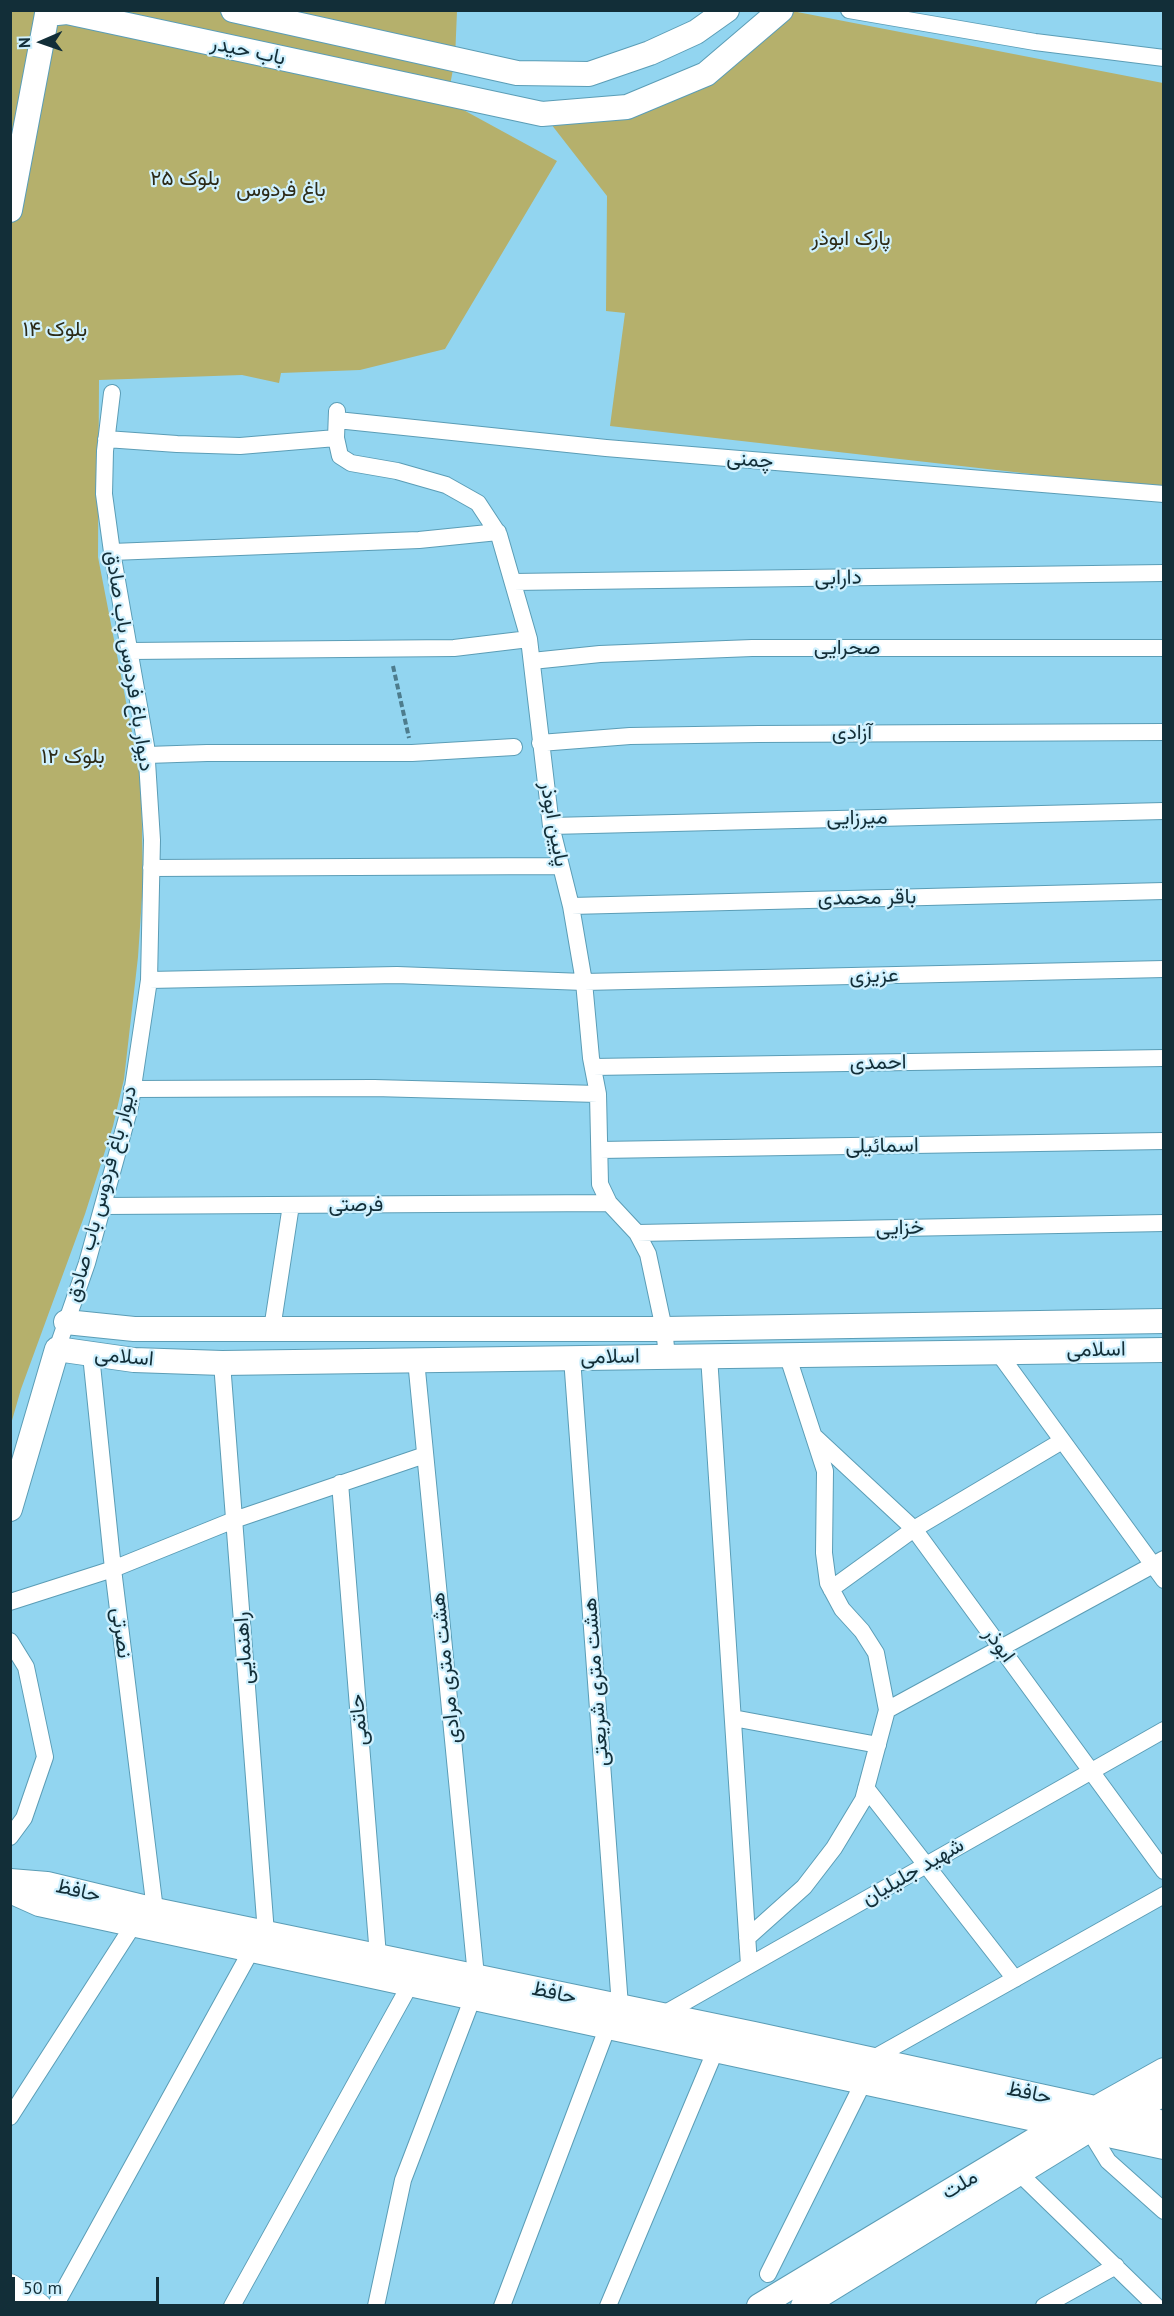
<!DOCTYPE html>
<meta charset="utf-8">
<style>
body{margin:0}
#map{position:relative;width:1174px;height:2316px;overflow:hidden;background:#92d5f0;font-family:"PT Sans",sans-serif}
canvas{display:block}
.frame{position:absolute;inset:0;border:12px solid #122e38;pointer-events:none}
.north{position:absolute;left:12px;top:12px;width:60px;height:60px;-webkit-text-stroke:4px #d0f1fe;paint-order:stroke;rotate:268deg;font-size:16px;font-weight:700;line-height:24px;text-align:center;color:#122e38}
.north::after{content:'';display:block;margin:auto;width:21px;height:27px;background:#122e38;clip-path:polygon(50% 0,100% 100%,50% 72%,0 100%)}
.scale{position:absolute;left:12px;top:2277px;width:147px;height:27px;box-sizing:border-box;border:3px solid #122e38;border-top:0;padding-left:8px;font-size:18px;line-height:21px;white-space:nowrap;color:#122e38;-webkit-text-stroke:4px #d0f1fe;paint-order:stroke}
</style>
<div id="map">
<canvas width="1174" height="2316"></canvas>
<div class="frame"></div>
<div class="north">N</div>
<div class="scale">50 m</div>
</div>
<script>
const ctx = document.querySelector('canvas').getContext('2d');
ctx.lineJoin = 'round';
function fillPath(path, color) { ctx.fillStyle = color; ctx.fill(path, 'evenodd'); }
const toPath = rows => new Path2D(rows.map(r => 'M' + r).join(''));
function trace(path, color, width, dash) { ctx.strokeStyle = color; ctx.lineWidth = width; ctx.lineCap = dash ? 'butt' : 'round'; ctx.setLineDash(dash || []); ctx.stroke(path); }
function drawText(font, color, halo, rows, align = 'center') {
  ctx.font = font + ' "PT Sans",Vazirmatn,sans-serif'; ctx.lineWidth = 4.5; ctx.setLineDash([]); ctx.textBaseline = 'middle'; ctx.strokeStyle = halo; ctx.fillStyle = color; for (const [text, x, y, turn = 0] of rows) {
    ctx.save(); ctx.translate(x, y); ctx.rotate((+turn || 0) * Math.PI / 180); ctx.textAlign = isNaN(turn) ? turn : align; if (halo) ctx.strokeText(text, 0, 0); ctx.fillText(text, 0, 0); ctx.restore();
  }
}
const green = toPath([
 [11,11,457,11,455,59,447,101,557,161,445,349,360,370,281,373,279,383,242,375,99,380,98,557,141,779,143,882,138,957,124,1079,113,1126,85,1214,21,1389,11,1424],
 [792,11,1163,83,1163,489,610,426,625,313,606,311,607,196,551,124,685,94]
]);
const path = toPath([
 [393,666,409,738]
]);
const street = toPath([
 [849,10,1035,42,1164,58],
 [337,411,336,438,340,456,351,463,397,471,446,485,478,503,499,535,529,639,551,826,571,906,584,982,591,1058,598,1094,600,1184,609,1203,637,1233,648,1254,664,1329,667,1356],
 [337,420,606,448,1164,494],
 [106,439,177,444,240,446,336,438],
 [112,552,419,540,498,532],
 [513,582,1164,573],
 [130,651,454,648,529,639],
 [532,661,600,654,752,648,1164,648],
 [540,743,630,736,759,734,1164,732],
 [147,755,207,753,412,753,514,747],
 [551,826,1164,811],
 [151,868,560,866],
 [571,906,1164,891],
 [149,980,397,975,584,982,1164,969],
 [593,1067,1164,1058],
 [132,1089,374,1088,598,1094],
 [600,1150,1164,1141],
 [103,1206,609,1203],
 [637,1233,1164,1223],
 [272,1329,291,1205],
 [57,1349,87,1263,130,1107,149,980,152,840,146,746,112,552,104,494,105,451,112,393],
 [997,1351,1164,1580],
 [787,1354,825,1471,824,1553,828,1583,842,1609,862,1631,876,1653,887,1710],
 [91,1355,113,1569,155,1910],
 [709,1356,749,1965],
 [572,1358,620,2006],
 [416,1360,476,1976],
 [222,1363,266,1933],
 [814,1436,914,1529,1164,1871],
 [340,1483,378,1956],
 [831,1589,914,1529,1062,1441],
 [10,1602,113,1569,234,1520,425,1455],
 [10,1641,26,1667,45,1757,24,1818,10,1837],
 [733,1718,878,1745],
 [866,1788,1015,1979],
 [747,1938,804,1887,834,1848,863,1800,887,1710,1164,1559],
 [662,2015,1164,1730],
 [872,2059,1164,1895],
 [10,2117,134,1924],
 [1089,2130,1108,2161,1164,2211],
 [1014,2165,1019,2173,1156,2306],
 [768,2274,864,2081],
 [55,2306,252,1949],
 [232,2306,411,1983],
 [376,2306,403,2180,473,1997],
 [502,2306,608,2026],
 [608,2306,716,2049],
 [1044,2306,1116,2266]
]);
const secondary = toPath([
 [233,10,517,73,589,74,650,53,696,32,727,10],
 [47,14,67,12,542,114,627,107,706,74,781,10],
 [10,210,47,14],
 [66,1322,134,1329,664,1329,1164,1321],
 [10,1509,57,1349,134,1360,222,1363,1164,1350],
 [10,1881,47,1884,155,1910,754,2034,1164,2123],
 [10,1891,39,1904,1164,2147],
 [759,2306,1061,2124,1096,2108,1164,2070],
 [803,2306,1089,2130,1126,2114,1164,2094]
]);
const primary = toPath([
 [10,2287,38,2306]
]);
const streetNames = [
 ["باب حیدر",248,51,12],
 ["چمنی",750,460,5],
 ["دارابی",838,578,-1],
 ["صحرایی",847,648],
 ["دیوار باغ فردوس باب صادق",129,661,81],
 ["آزادی",852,733],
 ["میرزایی",857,818,-1],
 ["پایین ابوذر",554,824,80],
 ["باقر محمدی",867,898,-1],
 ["عزیزی",874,976,-1],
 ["احمدی",878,1063,-1],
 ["اسمائیلی",882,1146,-1],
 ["دیوار باغ فردوس باب صادق",102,1194,-75],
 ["فرصتی",356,1205],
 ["خزایی",900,1228,-1],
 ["اسلامی",1096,1350,-1],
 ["اسلامی",124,1357,5],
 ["اسلامی",610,1357,-1],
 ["نصرتی",121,1633,83],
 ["ابوذر",999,1645,54],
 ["راهنمایی",244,1648,-94],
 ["هشت متری مرادی",446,1668,-96],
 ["هشت متری شریعتی",596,1682,-94],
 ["حاتمی",359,1720,-95],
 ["شهید جلیلیان",913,1872,-30],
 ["حافظ",78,1891,13],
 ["حافظ",554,1993,12],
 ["حافظ",1029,2093,12],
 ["ملت",960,2185,-31]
];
const parkNames = [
 ["بلوک ۲۵",185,179],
 ["باغ فردوس",281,190],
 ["پارک ابوذر",851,239],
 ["بلوک ۱۴",55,330],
 ["بلوک ۱۲",73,757]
];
fillPath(green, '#b5b06c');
trace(street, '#5b9db6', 18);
trace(secondary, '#5b9db6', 26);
trace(primary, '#5b9db6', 27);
trace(path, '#4d7c8d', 4, [6, 3]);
trace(street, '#fff', 16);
trace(secondary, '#fff', 24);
trace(primary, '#fff', 26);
drawText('21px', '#122e38', '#d0f1fe', streetNames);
drawText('21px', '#2c2a17', '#d0f1fe', parkNames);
</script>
